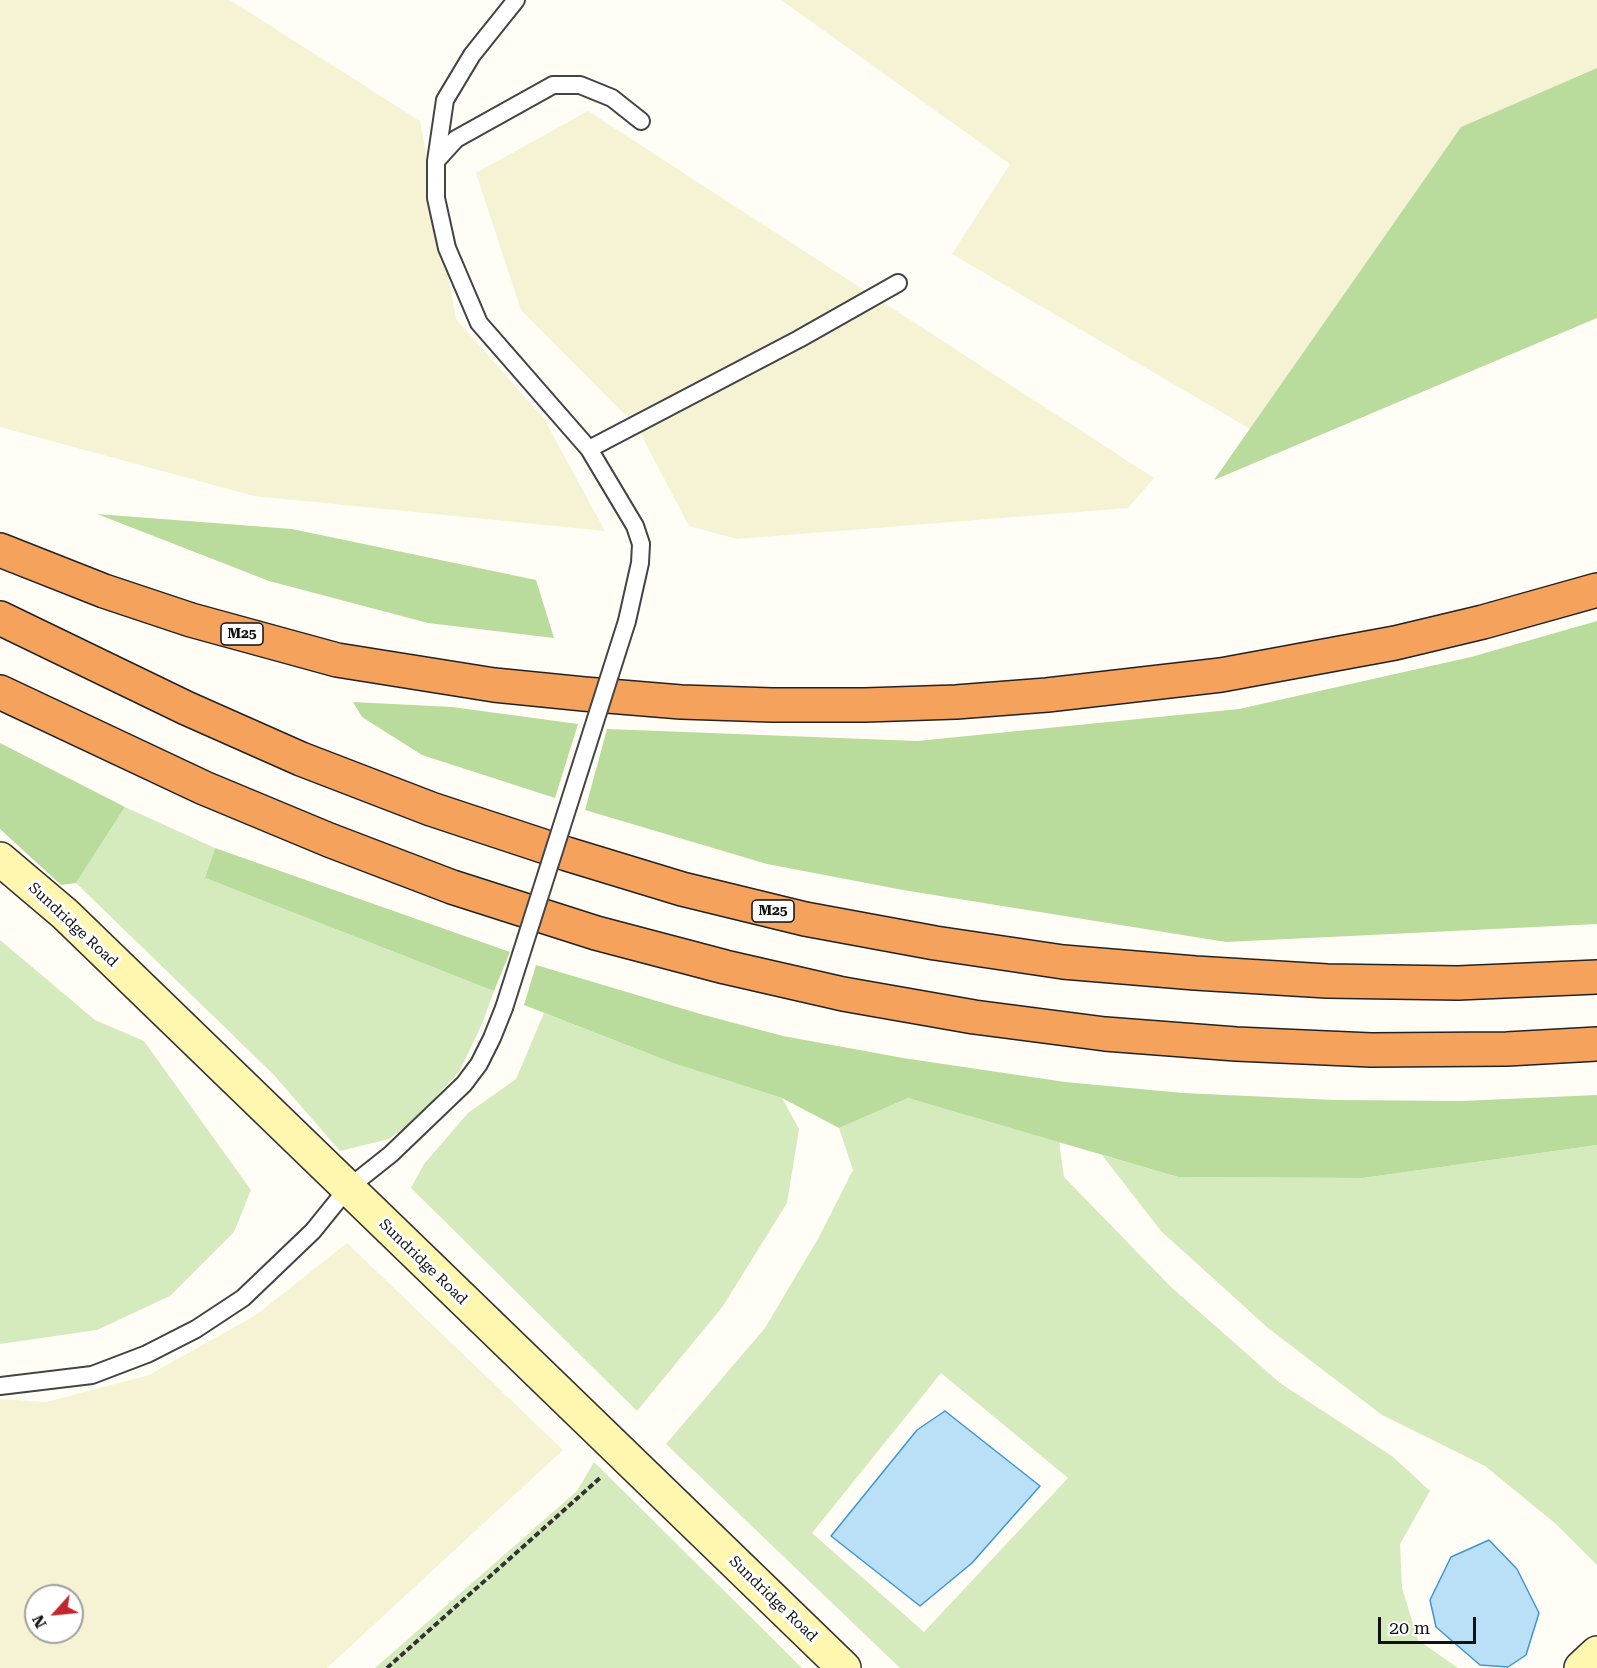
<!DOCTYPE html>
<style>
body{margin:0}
#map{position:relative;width:1597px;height:1668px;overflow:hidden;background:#fffdf5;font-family:"Roboto Serif",serif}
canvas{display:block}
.north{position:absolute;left:24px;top:1584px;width:60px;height:60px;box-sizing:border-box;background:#fff;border:2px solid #a0a0a0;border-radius:50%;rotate:243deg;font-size:16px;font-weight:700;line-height:24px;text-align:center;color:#111}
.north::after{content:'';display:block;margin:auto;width:21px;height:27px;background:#c4262e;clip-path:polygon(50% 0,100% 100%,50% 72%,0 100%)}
.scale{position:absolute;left:1378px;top:1617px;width:98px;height:27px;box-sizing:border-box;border:3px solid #111;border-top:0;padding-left:8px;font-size:18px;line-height:21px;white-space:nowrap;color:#111;-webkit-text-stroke:4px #fff;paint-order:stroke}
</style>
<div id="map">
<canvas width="1597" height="1668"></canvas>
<div class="north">N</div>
<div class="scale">20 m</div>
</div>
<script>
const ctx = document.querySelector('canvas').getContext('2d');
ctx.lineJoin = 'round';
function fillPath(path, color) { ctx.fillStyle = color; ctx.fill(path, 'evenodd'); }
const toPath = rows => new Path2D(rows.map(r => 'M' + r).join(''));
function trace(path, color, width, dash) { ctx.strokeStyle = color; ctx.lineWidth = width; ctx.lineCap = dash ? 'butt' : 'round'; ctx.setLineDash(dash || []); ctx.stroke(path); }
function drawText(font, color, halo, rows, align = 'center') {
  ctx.font = font + ' "Roboto Serif",serif'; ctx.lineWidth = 6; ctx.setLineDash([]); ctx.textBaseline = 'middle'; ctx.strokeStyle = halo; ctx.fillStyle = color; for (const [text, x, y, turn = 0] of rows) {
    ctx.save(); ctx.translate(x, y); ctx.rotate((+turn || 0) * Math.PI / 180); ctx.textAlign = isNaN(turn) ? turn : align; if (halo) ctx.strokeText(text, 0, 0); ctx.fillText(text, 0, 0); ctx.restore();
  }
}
const farmland = toPath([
 [0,0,230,0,420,121,456,319,544,419,605,531,254,496,0,427],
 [781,0,1597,0,1597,68,1461,127,1250,429,952,254,1010,164],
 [588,111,1154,478,1128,508,737,539,689,526,637,427,521,310,476,173],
 [347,1243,563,1450,327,1668,0,1668,0,1399,46,1402,149,1375,256,1315],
 [36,1596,72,1596,72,1632,36,1632]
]);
const green = toPath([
 [125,807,215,848,205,878,494,991,482,1024,459,1072,414,1120,389,1139,340,1151,273,1074,76,883],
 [0,940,95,1020,144,1041,251,1190,234,1232,170,1296,97,1330,0,1344],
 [544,1013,670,1062,782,1098,799,1129,787,1203,723,1306,637,1411,411,1188,424,1164,468,1113,516,1079],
 [908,1098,1059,1142,1064,1177,1170,1286,1280,1383,1392,1456,1430,1491,1400,1544,1402,1588,1418,1640,1458,1668,900,1668,666,1444,765,1328,819,1237,853,1170,839,1128],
 [941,1373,1068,1478,924,1632,812,1533],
 [1597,1145,1597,1565,1556,1524,1485,1466,1382,1415,1268,1328,1161,1231,1102,1155,1178,1177,1363,1178],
 [594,1462,802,1668,375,1668,577,1491]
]);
const forest = toPath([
 [1597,68,1597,318,1214,480,1461,127],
 [97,514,292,529,536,580,554,638,428,623,269,581],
 [1597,621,1597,924,1226,942,903,890,767,864,585,810,607,729,917,741,1239,709,1471,657],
 [353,702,452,707,578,724,555,798,422,755,362,717],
 [0,743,125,807,76,883,61,885,0,829],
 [215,848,510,952,494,991,205,878],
 [536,965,704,1015,783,1036,903,1058,1065,1082,1183,1093,1334,1100,1462,1101,1597,1095,1597,1145,1363,1178,1178,1177,908,1098,839,1128,782,1098,670,1062,524,1005]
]);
const water = toPath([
 [945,1411,1040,1486,972,1563,920,1606,831,1536,917,1430,945,1411],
 [1489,1540,1517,1569,1539,1613,1526,1655,1508,1667,1480,1665,1436,1627,1430,1600,1451,1557,1489,1540]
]);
const path = toPath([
 [387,1668,600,1478]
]);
const service = toPath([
 [516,0,472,55,445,100,436,161,436,198,447,248,479,323,589,449,635,526,641,544,640,563,627,621],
 [436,161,456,139,553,85,580,85,612,98,641,121],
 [589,449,799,339,898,283],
 [0,1386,92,1375,147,1354,196,1329,243,1298,313,1231,347,1189,391,1154,464,1084,479,1064,492,1038,504,1008]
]);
const secondary = toPath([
 [0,859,65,914,844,1668],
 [1581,1668,1597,1653]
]);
const motorway = toPath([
 [0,550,104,591,191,620,337,660,494,685,584,694,681,702,772,705,865,705,956,702,1047,695,1221,675,1395,643,1483,622,1597,590],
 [0,618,186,708,301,759,431,809,567,854,682,889,805,919,935,943,1063,962,1195,973,1327,981,1458,983,1597,977],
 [0,692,204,788,329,840,452,887,596,933,725,967,843,994,974,1017,1105,1034,1236,1044,1371,1050,1507,1049,1597,1044]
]);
const serviceBridge = toPath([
 [504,1008,627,621]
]);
const shields = [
 [242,634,42],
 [773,911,42]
];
const shieldNames = [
 ["M25",242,634],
 ["M25",773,911]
];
const streetNames = [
 ["Sundridge Road",73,925,43],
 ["Sundridge Road",423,1262,44],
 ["Sundridge Road",773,1599,44]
];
fillPath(farmland, '#f6f3d4');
fillPath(green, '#d5ebbd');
fillPath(forest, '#b9dc9c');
fillPath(water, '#b9e0f7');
trace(water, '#3f96cf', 1.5);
trace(service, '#444', 20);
trace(secondary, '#333', 36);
trace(motorway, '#222', 36);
trace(path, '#333', 4, [6, 3]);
trace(service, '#fff', 16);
trace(secondary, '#fff6b0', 33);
trace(motorway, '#f5a25d', 33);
trace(serviceBridge, '#444', 20, []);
trace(serviceBridge, '#fff', 16);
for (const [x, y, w] of shields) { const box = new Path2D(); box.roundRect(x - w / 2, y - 11, w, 22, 4.5); ctx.fillStyle = '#fff'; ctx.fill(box); trace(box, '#111', 1.5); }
drawText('bold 14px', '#111', null, shieldNames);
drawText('15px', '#111', '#fff', streetNames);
</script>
